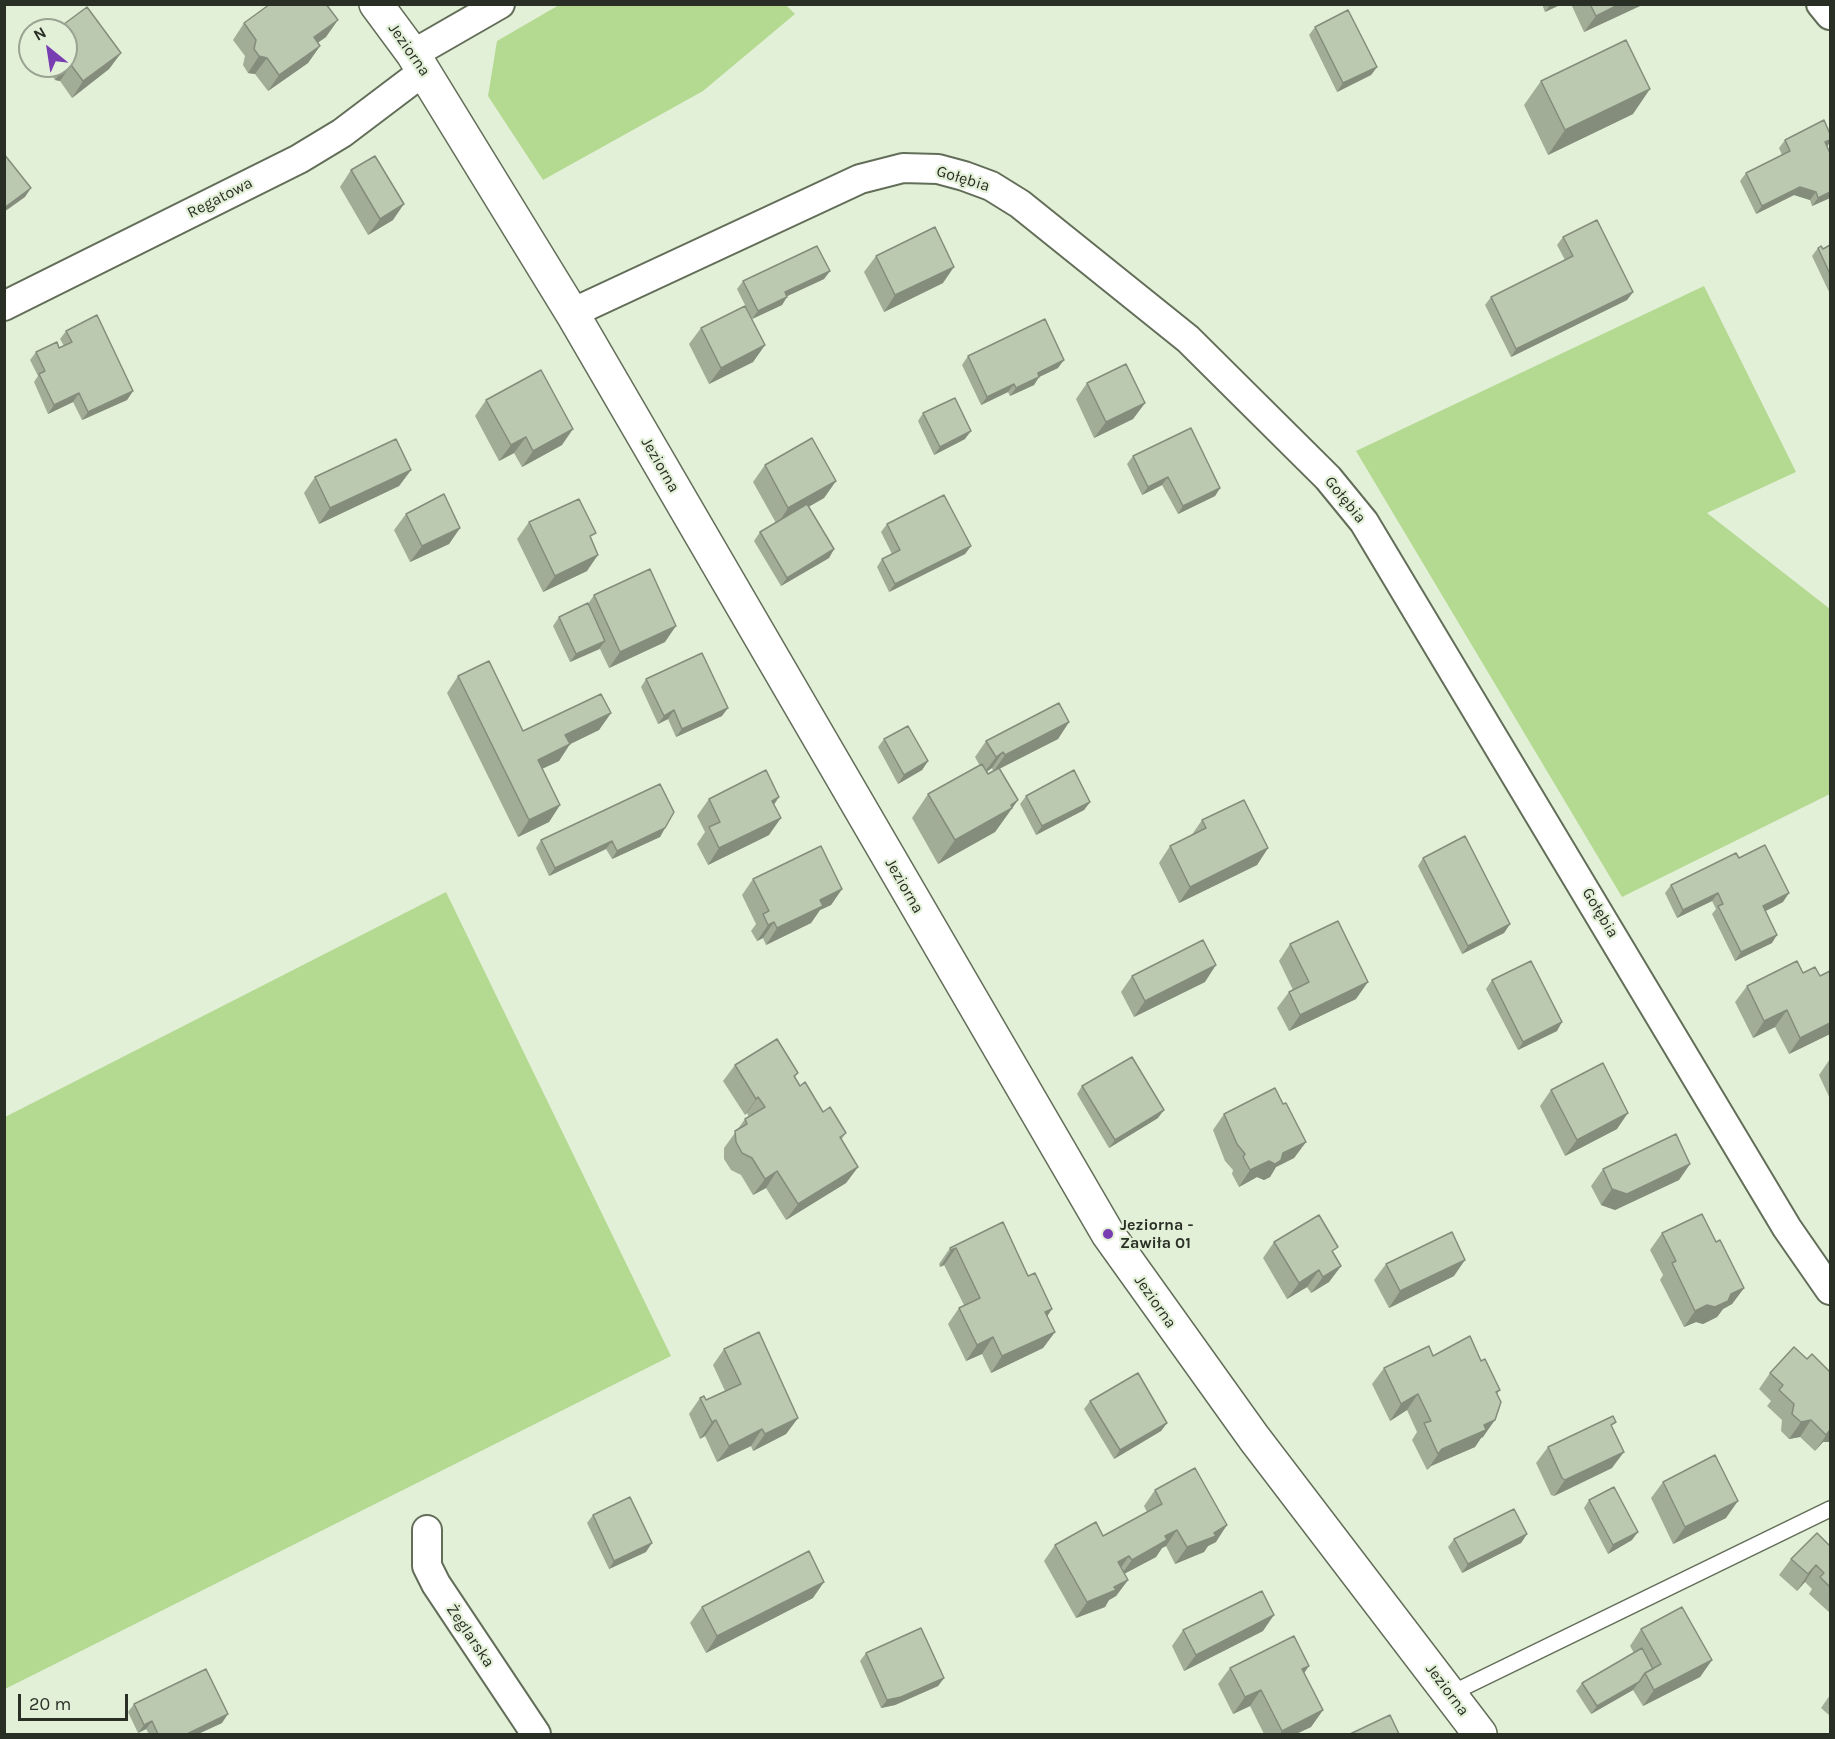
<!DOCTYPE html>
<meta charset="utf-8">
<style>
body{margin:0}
#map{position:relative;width:1835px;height:1739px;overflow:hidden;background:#e3f0d8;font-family:Karla,sans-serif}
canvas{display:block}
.frame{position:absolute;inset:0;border:6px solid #2a2f26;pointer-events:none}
.north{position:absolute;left:18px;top:18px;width:60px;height:60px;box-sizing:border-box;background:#e3f0d8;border:2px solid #99a391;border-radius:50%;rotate:330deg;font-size:16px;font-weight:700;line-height:24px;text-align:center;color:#2a2f26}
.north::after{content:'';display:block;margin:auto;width:21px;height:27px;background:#793db2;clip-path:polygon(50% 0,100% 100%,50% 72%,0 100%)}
.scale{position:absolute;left:18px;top:1694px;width:110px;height:27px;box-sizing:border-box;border:3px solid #2a2f26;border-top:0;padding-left:8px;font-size:18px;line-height:21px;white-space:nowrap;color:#2a2f26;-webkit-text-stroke:4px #e3f0d8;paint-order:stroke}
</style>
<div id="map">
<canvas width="1835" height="1739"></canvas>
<div class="frame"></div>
<div class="north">N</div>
<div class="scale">20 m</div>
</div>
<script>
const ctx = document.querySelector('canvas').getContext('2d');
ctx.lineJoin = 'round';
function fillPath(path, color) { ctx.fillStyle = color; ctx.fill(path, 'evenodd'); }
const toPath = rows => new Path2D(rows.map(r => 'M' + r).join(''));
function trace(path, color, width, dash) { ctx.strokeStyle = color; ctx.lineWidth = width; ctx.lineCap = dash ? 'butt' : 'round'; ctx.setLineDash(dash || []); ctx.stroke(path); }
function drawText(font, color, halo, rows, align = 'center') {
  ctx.font = font + ' Karla,sans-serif'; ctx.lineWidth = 4.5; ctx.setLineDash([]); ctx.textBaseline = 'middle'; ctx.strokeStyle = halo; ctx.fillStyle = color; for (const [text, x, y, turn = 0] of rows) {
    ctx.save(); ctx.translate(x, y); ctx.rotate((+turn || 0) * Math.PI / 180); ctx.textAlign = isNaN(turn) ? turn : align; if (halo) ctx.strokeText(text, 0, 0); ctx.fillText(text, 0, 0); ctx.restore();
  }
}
const green = toPath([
 [785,4,795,14,703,91,543,180,488,96,497,41,559,5],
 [1704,286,1796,472,1707,513,1830,609,1830,794,1622,897,1356,451],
 [446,892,671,1356,5,1689,5,1117]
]);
const lane = toPath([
 [1450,1694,1830,1509]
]);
const street = toPath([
 [1821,4,1830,15],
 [413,54,500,4],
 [4,306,299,159,342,133,424,71],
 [572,313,860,179,903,168,938,169,964,176,991,186,1020,204,1188,339,1328,478,1364,522,1787,1228,1830,1290],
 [427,1530,427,1566,436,1584,536,1734]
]);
const secondary = toPath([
 [376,4,413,54,572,313,1108,1234,1254,1438,1480,1734]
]);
const wall = toPath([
 [1542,4,1562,4,1545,12],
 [1571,4,1641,4,1640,6,1584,32],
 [244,23,326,37,317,43,320,46,308,63,268,91,255,74,248,73,243,65,245,56,233,40],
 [1315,27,1377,67,1371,75,1337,92,1309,35],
 [66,30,121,53,109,69,72,98,60,81,55,80,46,66,66,66],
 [1541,81,1633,114,1548,155,1524,105],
 [1785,140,1827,147,1830,198,1812,206,1810,200,1794,195,1756,214,1740,181,1746,173,1782,155,1779,148],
 [351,170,393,220,368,235,340,187],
 [1563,237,1633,292,1627,300,1511,357,1485,305,1491,297,1565,260,1557,245],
 [1830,245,1830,294,1812,256,1818,248,1823,249],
 [876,256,943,283,884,312,864,272],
 [830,271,824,279,787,296,782,305,752,319,737,289,743,281],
 [701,328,765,345,753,362,709,384,689,344],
 [66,331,133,391,127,400,82,420,73,402,48,414,34,382,38,376,30,360,36,352,59,348,64,346,60,339],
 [968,356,1058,368,1039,377,1034,385,1010,396,1008,392,981,405,962,365],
 [1087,383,1145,403,1133,419,1094,438,1076,399],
 [486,400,562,445,522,467,514,453,499,461,475,416],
 [923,413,965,439,934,455,918,421],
 [1133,456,1220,488,1215,496,1178,514,1162,485,1142,495,1127,464],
 [765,465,836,481,824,498,808,507,834,549,829,558,781,586,754,541,760,532,776,523,753,482],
 [411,470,399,486,319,524,304,493,315,477],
 [406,514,460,528,449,544,410,562,394,530],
 [529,522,591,539,587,571,543,592,517,539],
 [887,524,971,546,965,554,889,592,877,567,882,559,892,554,881,532],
 [594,595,665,642,609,668,600,649,570,662,553,626,559,617,588,604],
 [458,676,523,731,611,713,599,730,570,744,559,761,542,769,560,805,549,822,518,837,447,693],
 [646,679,722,716,676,737,668,719,658,724,641,687],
 [1069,722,1058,739,999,769,1018,800,995,832,938,864,912,818,928,794,980,766,975,757,986,741],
 [992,768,993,771,988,774,987,772],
 [884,739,928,761,922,770,898,784,878,747],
 [1026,796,1090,802,1084,810,1036,835,1020,804],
 [709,799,774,805,769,835,708,865,697,844,705,832,697,816],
 [1202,820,1268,848,1257,865,1179,903,1159,863,1170,846,1191,836],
 [665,828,660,837,612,859,606,849,549,876,536,848,541,840],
 [1423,858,1510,924,1504,933,1462,954,1418,866],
 [1739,858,1783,902,1765,911,1772,943,1735,961,1712,914,1716,909,1712,901,1677,918,1665,893,1671,885],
 [753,879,842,889,831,905,820,910,811,923,766,945,763,938,757,941,751,931,756,924,742,895],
 [1290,944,1356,999,1289,1031,1277,1008,1289,992,1293,990,1279,961],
 [1132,976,1205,982,1134,1017,1121,992],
 [1492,980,1557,1031,1518,1050,1486,989],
 [1747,986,1830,1034,1789,1054,1775,1027,1753,1038,1735,1002],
 [1830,1059,1830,1099,1819,1075],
 [735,1065,798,1073,795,1077,800,1086,823,1112,846,1133,841,1140,858,1167,846,1183,786,1220,766,1188,753,1195,741,1175,731,1170,724,1159,724,1148,745,1119,749,1117,747,1113,745,1115,723,1081],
 [1082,1086,1158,1118,1109,1148,1077,1094],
 [1551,1090,1617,1129,1565,1156,1540,1106],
 [1283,1104,1306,1142,1294,1158,1276,1167,1270,1177,1264,1180,1257,1177,1239,1187,1232,1174,1233,1170,1225,1161,1213,1130,1224,1114],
 [1690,1164,1679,1180,1615,1210,1601,1205,1591,1186,1603,1169],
 [1003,1222,1055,1332,1043,1348,991,1373,982,1354,966,1361,948,1324,959,1308,964,1305,944,1265,940,1267,939,1264,950,1248],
 [1662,1233,1716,1242,1744,1288,1732,1304,1723,1309,1717,1317,1703,1324,1696,1322,1684,1327,1660,1280,1663,1275,1650,1250],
 [1274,1242,1334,1253,1341,1266,1329,1282,1311,1293,1307,1287,1287,1299,1263,1258],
 [1386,1264,1454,1276,1389,1308,1374,1280],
 [1794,1347,1830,1442,1823,1442,1815,1451,1800,1437,1789,1439,1781,1431,1782,1420,1767,1406,1771,1401,1759,1389,1770,1373],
 [724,1349,798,1418,786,1434,753,1451,751,1446,717,1462,705,1436,700,1439,689,1414,700,1398,706,1400,725,1391,713,1365],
 [1433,1356,1481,1361,1500,1390,1497,1394,1483,1437,1481,1438,1475,1447,1431,1466,1427,1470,1412,1440,1417,1432,1407,1410,1390,1421,1372,1384,1384,1368],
 [1090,1401,1167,1423,1161,1431,1114,1459,1084,1409],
 [1612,1428,1612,1468,1554,1496,1551,1495,1536,1463,1548,1447],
 [1663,1482,1726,1518,1673,1544,1651,1498],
 [1155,1490,1216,1542,1208,1546,1204,1552,1175,1564,1166,1546,1162,1548,1156,1557,1124,1574,1128,1580,1116,1596,1109,1600,1105,1607,1076,1618,1044,1561,1055,1545,1103,1536,1147,1512,1144,1506],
 [1589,1500,1632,1540,1608,1554,1584,1508],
 [593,1515,646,1552,609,1569,587,1523],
 [1527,1534,1521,1543,1462,1573,1448,1547,1454,1539],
 [1830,1546,1830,1613,1809,1594,1812,1589,1805,1582,1797,1591,1779,1575,1791,1559],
 [813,1598,706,1653,690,1623,702,1607],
 [1641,1629,1712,1660,1700,1677,1643,1706,1633,1690,1591,1714,1576,1691,1582,1683,1634,1653,1630,1646],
 [1183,1630,1263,1631,1184,1671,1172,1646],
 [866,1653,944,1678,938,1686,895,1705,881,1708,860,1661],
 [1230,1668,1304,1673,1323,1710,1311,1727,1296,1734,1264,1734,1250,1706,1233,1714,1218,1684],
 [1830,1695,1830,1716,1821,1708],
 [134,1704,222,1723,198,1734,149,1734,146,1729,138,1733,128,1712]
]);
const shadedWall = toPath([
 [1551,4,1562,4,1545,12],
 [1620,4,1641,4,1640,6,1584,32,1596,16],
 [338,20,326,37,302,54,314,37],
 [320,46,308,63,268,91,279,75],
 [121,53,109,69,72,98,83,81],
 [259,56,267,58,255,74,248,73],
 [66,64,71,65,60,81,55,80,65,66,66,66],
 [1377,67,1371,75,1337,92,1343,83],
 [1650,89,1633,114,1548,155,1565,130],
 [1830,140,1830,142,1827,147,1825,142],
 [1800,187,1816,192,1810,200,1794,195,1756,214,1762,206],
 [31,188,25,197,4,212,4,208],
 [1830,192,1830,198,1812,206,1818,198],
 [404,204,393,220,368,235,380,219],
 [954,267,943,283,884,312,895,295],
 [830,271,824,279,779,300,785,292],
 [1633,292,1627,300,1511,357,1516,349],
 [787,297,782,305,752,319,758,311],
 [765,345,753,362,709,384,721,368],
 [1064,360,1058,368,1039,377,1034,385,1010,396,1016,388,1038,373],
 [1014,384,1008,392,981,405,987,397],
 [133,391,127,400,82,420,88,412],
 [79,393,73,402,48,414,54,405],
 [1145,403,1133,419,1094,438,1106,422],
 [573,429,562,445,522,467,533,451],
 [971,431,965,439,934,455,940,447],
 [526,437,514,453,499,461,511,445],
 [411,470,399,486,319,524,330,508],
 [1168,477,1162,485,1142,495,1148,487],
 [836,481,824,498,777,525,788,508],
 [1220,488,1215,496,1178,514,1183,506],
 [460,528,449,544,410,562,422,546],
 [971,546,965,554,889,592,895,584],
 [834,549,829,558,781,586,787,578],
 [598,555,587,571,543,592,555,576],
 [676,626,665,642,609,668,620,652],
 [605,641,599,649,570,662,576,654],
 [728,708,722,716,676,737,682,729],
 [674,710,668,719,658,724,664,716],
 [611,713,599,730,554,752,565,735],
 [1069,722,1058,739,993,772,1005,755],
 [570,744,559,761,526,776,538,760],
 [1003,752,992,768,984,773,996,757],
 [928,761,922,770,898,784,904,775],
 [779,797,768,814,772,801],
 [1018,800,995,832,938,864,955,840],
 [1090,802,1084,810,1036,835,1042,826],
 [560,805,549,822,518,837,529,820],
 [781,818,769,835,708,865,719,848],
 [665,828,660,837,612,859,617,851],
 [612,841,606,849,549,876,555,868],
 [1268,848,1257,865,1179,903,1190,887],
 [842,889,831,905,820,910,811,923,766,945,777,928,820,900],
 [1718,893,1712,901,1677,918,1683,910],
 [1789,893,1783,902,1758,915,1763,906],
 [774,922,763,938,757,941,768,925],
 [1510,924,1504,933,1462,954,1468,946],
 [1777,935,1772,943,1735,961,1741,952],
 [1216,965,1205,982,1134,1017,1145,1001],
 [1368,982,1356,999,1289,1031,1300,1015],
 [1787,1010,1775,1027,1753,1038,1764,1021],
 [1562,1022,1557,1031,1518,1050,1523,1042],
 [1830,1023,1830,1034,1789,1054,1800,1038],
 [758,1097,747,1113,745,1115,756,1099],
 [1164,1110,1158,1118,1109,1148,1115,1140],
 [1628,1113,1617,1129,1565,1156,1577,1140],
 [1306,1142,1294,1158,1276,1167,1270,1177,1264,1180,1257,1177,1239,1187,1250,1170],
 [1690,1164,1679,1180,1615,1210,1601,1205,1612,1189],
 [858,1167,846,1183,786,1220,798,1204],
 [777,1171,766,1188,753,1195,765,1179],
 [956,1248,944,1265,940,1267,951,1250],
 [1465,1260,1454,1276,1389,1308,1400,1291],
 [1341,1266,1329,1282,1311,1293,1323,1277],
 [1319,1270,1307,1287,1287,1299,1299,1283],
 [1744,1288,1732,1304,1723,1309,1717,1317,1703,1324,1696,1322,1684,1327,1695,1311],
 [1052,1309,1041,1326,1045,1312],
 [1055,1332,1043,1348,991,1373,1002,1356],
 [993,1337,982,1354,966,1361,977,1345],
 [1418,1394,1407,1410,1390,1421,1401,1404],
 [798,1418,786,1434,753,1451,765,1434],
 [716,1420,705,1436,700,1439,712,1422],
 [1495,1420,1483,1437,1481,1438,1475,1447,1431,1466,1427,1470,1442,1449,1484,1425],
 [1811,1420,1800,1437,1789,1439,1801,1422],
 [1167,1423,1161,1431,1114,1459,1120,1450],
 [762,1429,751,1446,717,1462,729,1446],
 [1830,1430,1830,1442,1823,1442,1815,1451],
 [1624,1452,1612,1468,1554,1496,1565,1480],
 [1738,1501,1726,1518,1673,1544,1685,1527],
 [1227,1525,1216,1542,1208,1546,1204,1552,1175,1564,1187,1547],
 [1177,1530,1166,1546,1162,1548,1156,1557,1120,1576,1132,1560,1165,1536],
 [1638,1532,1632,1540,1608,1554,1613,1545],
 [1527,1534,1521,1543,1462,1573,1468,1564],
 [652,1543,646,1552,609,1569,614,1561],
 [1129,1556,1118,1572,1118,1562],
 [1816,1565,1805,1582,1797,1591,1808,1574],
 [1128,1580,1116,1596,1109,1600,1105,1607,1076,1618,1087,1602],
 [824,1582,813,1598,706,1653,717,1636],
 [1274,1615,1263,1631,1184,1671,1196,1655],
 [1712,1660,1700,1677,1643,1706,1654,1690],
 [1309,1666,1298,1682,1302,1669],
 [944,1678,938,1686,895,1705,881,1708,887,1700],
 [1639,1682,1633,1690,1591,1714,1597,1706],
 [1261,1690,1250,1706,1233,1714,1245,1697],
 [1323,1710,1311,1727,1296,1734,1280,1734,1282,1731],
 [228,1714,222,1723,198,1734,187,1734],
 [152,1721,146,1729,138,1733,144,1725]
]);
const building = toPath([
 [270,4,326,4,338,20,314,37,320,46,279,75,267,58,259,56,254,49,256,40,244,23,270,4],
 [1590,4,1620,4,1596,16,1590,4],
 [87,7,121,53,83,81,71,65,66,63,66,30,56,30,87,7],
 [1348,10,1377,67,1343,83,1315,27,1348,10],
 [1626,40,1650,89,1565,130,1541,81,1626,40],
 [1824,120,1830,134,1830,140,1825,142,1830,153,1830,192,1818,198,1816,192,1800,187,1762,206,1746,173,1790,151,1785,140,1824,120],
 [4,154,31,188,4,208,4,154],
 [375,156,404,204,380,219,351,170,375,156],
 [1597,220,1633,292,1516,349,1491,297,1573,256,1563,237,1597,220],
 [935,227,954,267,895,295,876,256,935,227],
 [1830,245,1830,274,1818,248,1821,246,1823,249,1830,245],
 [817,246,830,271,785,292,787,297,758,311,743,281,817,246],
 [745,306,765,345,721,368,701,328,745,306],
 [97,315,133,391,88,412,79,393,54,405,39,374,45,371,36,352,57,342,59,348,72,342,66,331,97,315],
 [1045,319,1064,360,1038,373,1039,377,1016,388,1014,384,987,397,968,356,1045,319],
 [1126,364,1145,403,1106,422,1087,383,1126,364],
 [541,370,573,429,533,451,526,437,511,445,486,400,541,370],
 [955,398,971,431,940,447,923,413,955,398],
 [1191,428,1220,488,1183,506,1168,477,1148,487,1133,456,1191,428],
 [812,438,836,481,788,508,765,465,812,438],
 [396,439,411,470,330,508,315,477,396,439],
 [444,494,460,528,422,546,406,514,444,494],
 [944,495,971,546,895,584,882,559,900,550,887,524,944,495],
 [579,499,596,533,590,536,598,555,555,576,529,522,579,499],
 [807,504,834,549,787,578,760,532,807,504],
 [650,569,676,626,620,652,594,595,650,569],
 [588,603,605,641,576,654,559,617,588,603],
 [702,653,728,708,682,729,674,710,664,716,646,679,702,653],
 [489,661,523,731,601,694,611,713,565,735,570,744,538,760,560,805,529,820,458,676,489,661],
 [1059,703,1069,722,1005,755,1003,752,996,757,986,741,1059,703],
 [908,726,928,761,904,775,884,739,908,726],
 [982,764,988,774,999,768,1018,800,1011,805,1012,808,955,840,928,794,982,764],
 [766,770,779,797,772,801,781,818,719,848,709,827,720,822,709,799,766,770],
 [1074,770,1090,802,1042,826,1026,796,1074,770],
 [660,784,674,812,665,828,617,851,612,841,555,868,541,840,660,784],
 [1244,800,1268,848,1190,887,1170,846,1206,828,1202,820,1244,800],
 [1465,836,1510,924,1468,946,1423,858,1465,836],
 [1765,845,1789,893,1763,906,1777,935,1741,952,1718,906,1723,904,1718,893,1683,910,1671,885,1736,853,1739,858,1765,845],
 [821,846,842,889,820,900,823,906,777,928,774,922,768,925,763,914,769,911,753,879,821,846],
 [1338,921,1368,982,1300,1015,1289,992,1309,982,1290,944,1338,921],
 [1203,940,1216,965,1145,1001,1132,976,1203,940],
 [1531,961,1562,1022,1523,1042,1492,980,1531,961],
 [1797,961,1803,973,1815,967,1820,976,1830,971,1830,1023,1800,1038,1787,1010,1764,1021,1747,986,1797,961],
 [777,1039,798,1073,794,1076,800,1086,805,1082,823,1112,830,1107,846,1133,840,1137,858,1167,798,1204,777,1171,765,1179,752,1158,742,1153,736,1142,735,1131,747,1124,745,1119,765,1107,758,1097,756,1099,735,1065,777,1039],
 [1132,1057,1164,1110,1115,1140,1082,1086,1132,1057],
 [1603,1063,1628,1113,1577,1140,1551,1090,1603,1063],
 [1275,1088,1283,1104,1286,1103,1306,1142,1283,1153,1281,1160,1275,1164,1269,1161,1250,1170,1243,1157,1245,1154,1237,1144,1224,1114,1275,1088],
 [1676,1134,1690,1164,1627,1194,1612,1189,1603,1169,1676,1134],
 [1702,1214,1716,1242,1720,1240,1744,1288,1731,1294,1728,1301,1715,1307,1707,1305,1695,1311,1672,1263,1676,1261,1662,1233,1702,1214],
 [1319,1215,1338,1247,1332,1251,1341,1266,1323,1277,1319,1270,1299,1283,1274,1242,1319,1215],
 [1003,1222,1028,1276,1035,1273,1052,1309,1045,1312,1055,1332,1002,1356,993,1337,977,1345,959,1308,980,1298,956,1248,951,1250,950,1248,1003,1222],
 [1452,1232,1465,1260,1400,1291,1386,1264,1452,1232],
 [759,1332,798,1418,765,1434,762,1429,729,1446,716,1420,712,1422,700,1398,704,1396,706,1400,741,1384,724,1349,759,1332],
 [1470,1336,1481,1361,1485,1359,1500,1390,1496,1392,1501,1402,1495,1420,1484,1425,1486,1430,1442,1449,1438,1454,1424,1423,1431,1421,1418,1394,1401,1404,1384,1368,1429,1346,1433,1356,1470,1336],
 [1794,1347,1807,1359,1812,1354,1830,1372,1830,1430,1826,1435,1811,1420,1801,1422,1792,1414,1794,1404,1779,1390,1783,1385,1770,1373,1794,1347],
 [1138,1373,1167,1423,1120,1450,1090,1401,1138,1373],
 [1613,1416,1616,1422,1611,1425,1624,1452,1565,1480,1562,1478,1548,1447,1613,1416],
 [1715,1455,1738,1501,1685,1527,1663,1482,1715,1455],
 [1195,1468,1227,1525,1214,1533,1216,1536,1187,1547,1177,1530,1165,1536,1167,1540,1132,1560,1129,1556,1118,1562,1128,1580,1114,1587,1116,1590,1087,1602,1055,1545,1096,1522,1103,1536,1162,1504,1155,1490,1195,1468],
 [1614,1487,1638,1532,1613,1545,1589,1500,1614,1487],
 [630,1497,652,1543,614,1561,593,1515,630,1497],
 [1514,1509,1527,1534,1468,1564,1454,1539,1514,1509],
 [1817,1533,1830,1546,1830,1587,1820,1577,1824,1573,1816,1565,1808,1574,1791,1559,1817,1533],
 [809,1551,824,1582,717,1636,702,1607,809,1551],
 [1262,1591,1274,1615,1196,1655,1183,1630,1262,1591],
 [1682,1607,1712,1660,1654,1690,1645,1673,1661,1664,1641,1629,1682,1607],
 [921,1628,944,1678,901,1697,887,1700,866,1653,921,1628],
 [1294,1636,1309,1666,1302,1669,1323,1710,1282,1731,1261,1690,1245,1697,1230,1668,1294,1636],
 [1642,1648,1653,1669,1645,1673,1639,1682,1597,1706,1582,1683,1642,1648],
 [206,1669,228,1714,187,1734,158,1734,152,1721,144,1725,134,1704,206,1669],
 [1390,1715,1399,1734,1350,1734,1390,1715]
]);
const markers = [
 [1108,1234,6,"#793db2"]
];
const streetNames = [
 ["Jeziorna",409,50,55],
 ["Gołębia",963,179,17],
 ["Regatowa",220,198,-27],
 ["Jeziorna",660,465,60],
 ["Gołębia",1345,500,51],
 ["Jeziorna",904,886,60],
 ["Gołębia",1600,913,59],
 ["Jeziorna",1155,1302,55],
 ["Żeglarska",470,1636,56],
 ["Jeziorna",1447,1690,53]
];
const poiNames = [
 ["Jeziorna -",1120,1225],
 ["Zawiła 01",1120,1243]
];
fillPath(green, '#b4d991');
trace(lane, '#636e59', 18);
trace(street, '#636e59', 32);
trace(secondary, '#636e59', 36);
trace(lane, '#fff', 15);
trace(street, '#fff', 28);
trace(secondary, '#fff', 33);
fillPath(wall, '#a2ad98');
fillPath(shadedWall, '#848d7c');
fillPath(building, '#bcc9b1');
trace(building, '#848d7c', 1.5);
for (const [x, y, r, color] of markers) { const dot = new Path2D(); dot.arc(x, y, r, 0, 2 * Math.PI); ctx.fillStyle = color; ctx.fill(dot); trace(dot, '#e3f0d8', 2); }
drawText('16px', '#2a2f26', '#e3f0d8', streetNames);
drawText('bold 16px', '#2a2f26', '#e3f0d8', poiNames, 'left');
</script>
